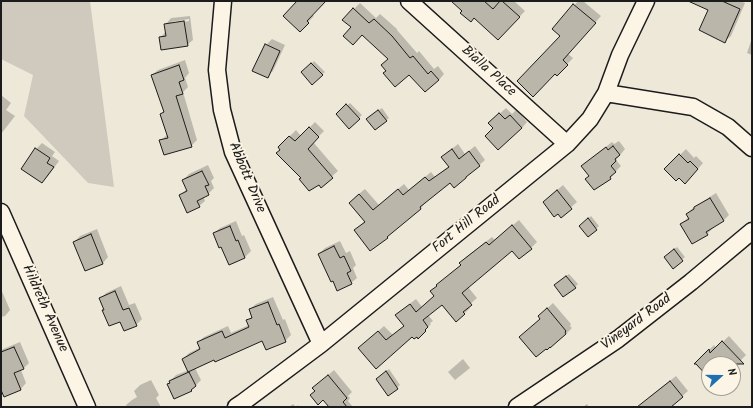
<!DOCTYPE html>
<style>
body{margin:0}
#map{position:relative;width:753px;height:408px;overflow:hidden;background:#eee8d9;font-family:Kalam,sans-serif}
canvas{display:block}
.frame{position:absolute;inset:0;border:2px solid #1c1c1c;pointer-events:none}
.north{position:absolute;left:701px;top:356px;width:40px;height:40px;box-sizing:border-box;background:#fcf5e5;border:1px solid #a29e95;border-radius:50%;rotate:69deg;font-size:11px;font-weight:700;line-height:16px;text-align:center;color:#1c1c1c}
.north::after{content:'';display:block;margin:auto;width:14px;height:18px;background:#1f6fb2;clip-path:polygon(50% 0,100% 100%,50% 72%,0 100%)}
</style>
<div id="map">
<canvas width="753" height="408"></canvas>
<div class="frame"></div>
<div class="north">N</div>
</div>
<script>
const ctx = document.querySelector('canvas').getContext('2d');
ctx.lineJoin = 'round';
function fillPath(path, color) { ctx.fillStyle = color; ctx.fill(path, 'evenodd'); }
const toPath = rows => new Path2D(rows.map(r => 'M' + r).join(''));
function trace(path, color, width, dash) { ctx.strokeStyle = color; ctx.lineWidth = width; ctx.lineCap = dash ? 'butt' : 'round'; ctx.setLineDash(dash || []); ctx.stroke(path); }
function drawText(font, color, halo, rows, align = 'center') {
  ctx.font = font + ' Kalam,sans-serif'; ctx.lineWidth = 4; ctx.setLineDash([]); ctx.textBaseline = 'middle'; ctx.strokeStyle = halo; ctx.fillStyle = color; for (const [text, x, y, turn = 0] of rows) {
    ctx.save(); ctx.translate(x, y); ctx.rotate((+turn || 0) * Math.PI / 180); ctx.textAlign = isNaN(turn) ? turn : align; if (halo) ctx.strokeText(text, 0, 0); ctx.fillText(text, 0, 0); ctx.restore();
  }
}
const green = toPath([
 [1,1,90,1,114,187,88,183,24,116,33,75,1,59]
]);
const shadow = toPath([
 [299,1,325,1,312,14,314,16,300,31],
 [452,1,496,1,499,3,501,1,514,1,525,11,504,33,464,11],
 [578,1,583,1,601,16,568,54,573,58,557,75,555,73,562,35,554,29],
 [691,1,740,1,745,3,731,36,725,41,709,10],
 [360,3,376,18,380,14,397,29,397,30,417,53,419,51,434,69,438,66,444,74,439,80,409,73,387,71,389,59,363,34,352,27,354,9],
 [190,16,193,40,187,45,160,38,166,31,166,24,171,18],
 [189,19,189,21,171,24,171,22],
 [752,38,752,55,747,53],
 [272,39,285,45,273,71,267,76,266,45],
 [185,60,189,73,185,78,188,87,183,92,197,140,191,146,160,141,168,134,161,114,165,111,152,75,158,70],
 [314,61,325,72,312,83,302,73],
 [1,95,11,103,6,110,15,116,1,134],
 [350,103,362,115,349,127,337,114],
 [382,108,389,118,375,129,370,116],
 [506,108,512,114,516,110,527,122,522,128,494,128,495,118],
 [315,122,324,131,313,142,338,171,321,186,319,184,302,178,279,147,296,130,301,136],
 [619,141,625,149,616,160,621,166,615,172,616,172,610,178,586,179,589,176,588,161,612,142,614,144],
 [42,143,55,152,52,156,59,161,48,176,42,182,36,149],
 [458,144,465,154,475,146,485,160,466,177,450,181,425,201,426,202,421,208,392,231,355,230,365,221,355,197,365,189,379,205,404,184,409,190,431,172,435,177,449,166,443,157,448,152],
 [686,149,694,158,696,156,703,163,691,177,679,176,666,169],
 [208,165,214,178,211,181,214,188,208,194,203,196,205,201,199,206,180,195,187,189,183,180,189,174],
 [563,185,577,202,561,216,550,196],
 [716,193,729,215,723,221,712,227,713,228,707,234,681,224,689,217,687,214,693,208],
 [591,216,599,226,588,236,583,223],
 [519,220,537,242,531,248,512,249,468,287,477,298,468,306,470,308,464,314,442,303,428,315,433,321,430,323,431,324,418,337,412,335,376,367,365,343,384,326,393,335,405,325,397,315,403,309,416,299,422,307,435,296,444,279,462,264,466,257,492,237,495,240],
 [236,221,242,236,244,235,251,251,245,257,229,264,214,233,220,228],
 [97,229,108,257,103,263,74,242,80,236],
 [340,241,346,253,350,251,356,265,353,268,357,278,351,283,319,254,325,248],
 [677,247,685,257,673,267,668,254],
 [569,274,578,284,575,287,558,282],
 [121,286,129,305,135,303,142,319,136,325,120,320,100,299,106,293],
 [1,289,10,310,5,316,1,317],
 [273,297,283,320,285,319,291,335,285,341,263,340,214,358,195,368,201,380,191,390,175,397,170,381,176,375,189,370,183,359,189,353,201,347,198,342,204,337,228,326,231,333,249,325,248,321,253,316,250,309,256,304],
 [553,303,571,324,570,326,572,328,566,334,541,319,539,316],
 [729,336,746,355,733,368,733,364,709,364,709,377,696,363,714,345,716,348],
 [20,342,29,363,23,369,21,370,26,383,21,389,4,395,1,387,1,351,3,349],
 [463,359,470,368,455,380,448,372],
 [389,369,400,385,388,395,377,379],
 [334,370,352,392,348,396,350,398,348,401,353,407,330,407,320,382],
 [676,376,688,391,670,407,647,407,649,397],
 [151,380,159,395,156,398,161,407,127,407,126,405,132,400,137,397,134,391,140,385],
 [293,404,296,407,298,405,299,407,289,407],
 [587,404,589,407,583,407]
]);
const building = toPath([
 [297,1,326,1,307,21,309,23,300,32,283,16,297,1],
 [451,1,484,1,493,9,500,1,502,1,520,17,498,40,474,18,471,22,460,13,462,11,451,1],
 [688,1,722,1,740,9,725,43,699,30,708,10,688,1],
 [573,4,596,23,563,60,568,65,557,76,555,74,533,97,517,81,560,36,552,29,573,4],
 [353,8,369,23,374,19,392,36,410,58,413,56,428,74,431,71,439,80,425,92,409,75,395,87,383,73,386,71,381,65,388,59,362,35,353,45,343,36,351,27,342,20,353,8],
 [184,21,188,46,161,50,159,37,166,36,164,24,184,21],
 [265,44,280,51,268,78,252,71,265,44],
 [311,63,323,75,312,85,301,72,311,63],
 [179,65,184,80,179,82,183,94,176,96,192,147,164,155,159,140,168,138,160,114,164,112,151,75,179,65],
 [346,104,360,119,349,129,336,114,346,104],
 [378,110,387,121,375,130,366,119,378,110],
 [499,113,505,119,510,115,522,128,498,150,485,136,493,128,488,123,499,113],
 [309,127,319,137,308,149,333,178,321,188,319,185,309,191,299,179,301,178,276,153,280,150,278,147,289,136,295,141,309,127],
 [613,146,620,155,615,159,616,161,611,166,616,172,610,177,611,179,594,190,585,179,589,176,581,166,606,147,608,150,613,146],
 [35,148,50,158,47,163,54,167,42,183,21,169,35,148],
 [452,149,459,159,469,151,480,166,466,177,466,178,454,188,450,183,420,207,421,209,387,237,388,238,370,251,354,230,365,222,349,203,359,194,373,210,398,189,403,195,425,177,429,181,449,167,441,157,452,149],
 [679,154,688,163,690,161,698,169,685,184,679,178,676,181,664,169,679,154],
 [202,171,209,185,205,186,209,195,197,201,200,207,187,213,179,195,187,191,182,180,202,171],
 [557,190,572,209,561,218,558,214,554,217,543,202,557,190],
 [710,198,724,221,706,232,708,235,692,244,680,224,689,219,686,214,694,209,694,207,710,198],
 [588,218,597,230,588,237,579,226,588,218],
 [512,225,532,249,519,259,512,251,462,293,472,305,463,312,465,314,456,322,442,305,423,320,428,327,425,330,426,331,418,339,417,337,414,339,412,337,376,369,358,348,378,331,386,340,404,326,395,315,410,304,416,312,434,296,430,291,437,286,436,285,461,265,459,263,486,242,489,245,512,225],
 [230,226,236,241,238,240,245,258,229,265,221,247,219,248,213,233,230,226],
 [91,234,103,264,85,271,73,242,91,234],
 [334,246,340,258,344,256,351,271,347,273,352,284,337,291,333,281,331,282,318,254,334,246],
 [674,249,683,261,673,269,664,257,674,249],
 [566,276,576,288,563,297,554,285,566,276],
 [115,291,123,310,129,308,137,326,124,331,120,322,109,326,102,310,104,310,99,298,115,291],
 [268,302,277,325,279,324,286,342,266,350,262,341,215,362,214,360,188,372,182,359,200,349,197,342,222,331,225,338,249,327,246,320,252,318,249,309,268,302],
 [547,308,566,331,565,332,566,334,550,348,550,347,547,350,546,349,536,357,519,337,540,319,538,316,547,308],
 [722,341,744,364,709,364,709,378,696,364,694,364,709,349,710,353,722,341],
 [14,347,24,369,14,373,21,390,4,397,1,390,1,352,14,347],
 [386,371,398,389,388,396,376,379,386,371],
 [189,372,196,386,191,390,192,391,174,399,167,384,170,383,169,381,189,372],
 [328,375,347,398,343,402,347,407,329,407,323,400,318,405,310,395,315,391,312,388,328,375],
 [670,381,683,397,671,407,637,407,670,381]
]);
const minor = toPath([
 [223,1,217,70,222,110,233,152,321,344],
 [409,1,567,144],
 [606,93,693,107,728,127,752,148],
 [1,212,87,407],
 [236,407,242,403,321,344,567,144,590,119,606,93,620,55,646,1],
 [517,407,618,339,691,282,752,231]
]);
const streetNames = [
 ["Bialla Place",488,72,42],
 ["Abbott Drive",246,178,67],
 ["Fort Hill Road",467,225,-39],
 ["Hildreth Avenue",44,309,66],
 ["Vineyard Road",637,323,-37]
];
fillPath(green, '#cfcabd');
fillPath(shadow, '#0003');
fillPath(building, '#bab6aa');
trace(building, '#1c1c1c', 1);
trace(minor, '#1c1c1c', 19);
trace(minor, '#fcf5e5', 16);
drawText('14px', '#1c1c1c', '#fcf5e5', streetNames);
</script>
